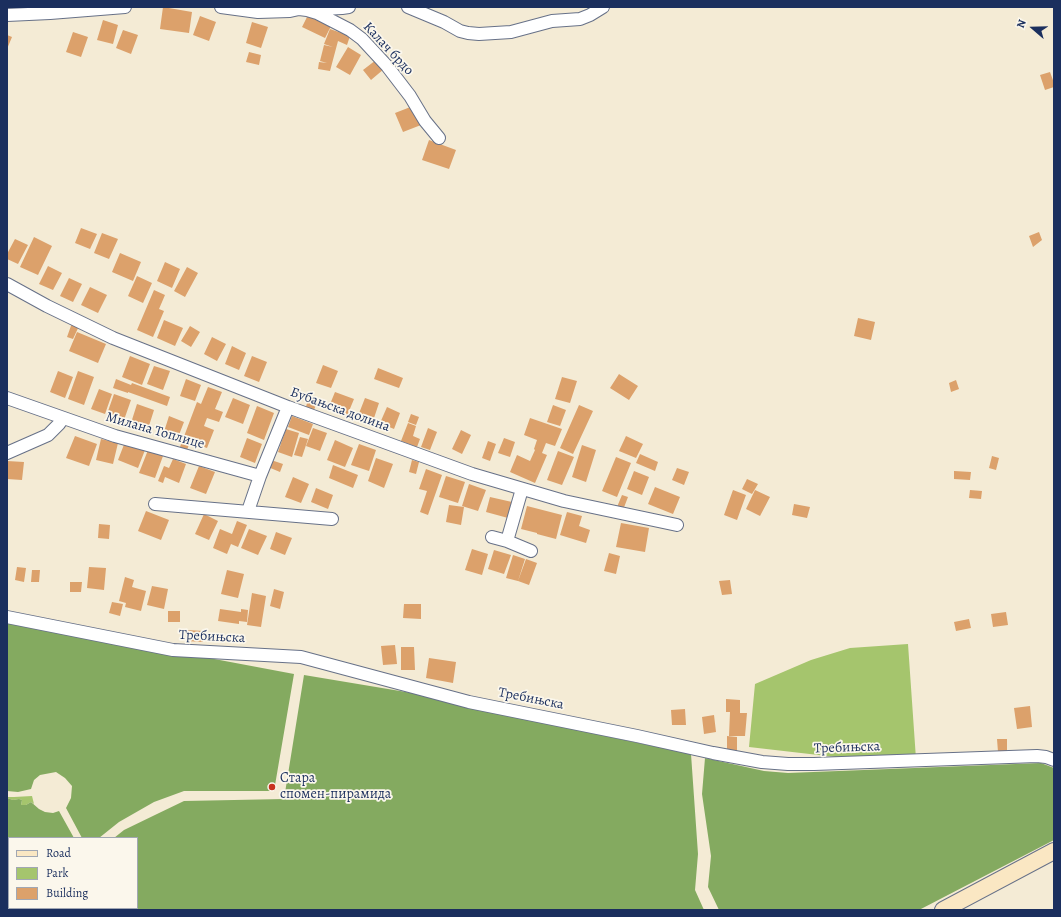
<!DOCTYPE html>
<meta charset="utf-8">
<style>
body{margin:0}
#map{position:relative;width:1061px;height:917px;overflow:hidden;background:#f4ebd5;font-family:Alegreya,serif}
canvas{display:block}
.frame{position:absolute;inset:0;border:8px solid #1b2f5e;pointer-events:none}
.legend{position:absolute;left:8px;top:837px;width:130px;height:72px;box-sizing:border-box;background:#fbf7ec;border:1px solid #a1a7b3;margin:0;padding:5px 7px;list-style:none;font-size:12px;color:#1b2f5e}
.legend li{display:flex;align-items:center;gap:8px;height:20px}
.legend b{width:20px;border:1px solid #a1a7b3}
.north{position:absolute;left:1013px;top:8px;width:40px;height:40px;-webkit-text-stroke:3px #fbf7ec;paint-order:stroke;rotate:290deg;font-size:11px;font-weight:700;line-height:16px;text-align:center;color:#1b2f5e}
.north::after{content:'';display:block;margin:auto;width:14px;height:18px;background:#1b2f5e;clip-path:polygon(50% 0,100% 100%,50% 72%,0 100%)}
</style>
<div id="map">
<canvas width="1061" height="917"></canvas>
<div class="frame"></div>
<ul class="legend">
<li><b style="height:5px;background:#fae7c3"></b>Road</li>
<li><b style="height:11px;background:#a5c56d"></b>Park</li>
<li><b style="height:11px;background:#dca16b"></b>Building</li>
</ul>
<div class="north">N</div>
</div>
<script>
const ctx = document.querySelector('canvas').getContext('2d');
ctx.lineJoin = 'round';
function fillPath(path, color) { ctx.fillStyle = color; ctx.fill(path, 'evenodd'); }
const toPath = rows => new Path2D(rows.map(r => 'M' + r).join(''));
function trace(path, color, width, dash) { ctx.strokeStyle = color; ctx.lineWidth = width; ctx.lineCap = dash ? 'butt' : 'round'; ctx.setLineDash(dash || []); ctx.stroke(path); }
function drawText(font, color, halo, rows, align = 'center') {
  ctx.font = font + ' Alegreya,serif'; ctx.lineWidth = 3.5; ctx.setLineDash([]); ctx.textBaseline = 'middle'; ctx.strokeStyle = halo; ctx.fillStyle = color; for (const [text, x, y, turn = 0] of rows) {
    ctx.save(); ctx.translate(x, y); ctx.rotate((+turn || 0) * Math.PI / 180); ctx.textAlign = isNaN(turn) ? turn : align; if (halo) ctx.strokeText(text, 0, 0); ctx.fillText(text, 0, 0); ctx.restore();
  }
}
const green = toPath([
 [908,644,916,759,853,759,749,747,755,684,811,660,850,648],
 [32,796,34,804,31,802,26,805,21,805,22,800,19,799,13,800,7,798,7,797,14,797]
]);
const forest = toPath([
 [7,620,294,674,274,791,184,791,154,802,119,822,99,838,82,838,66,808,71,798,72,786,65,778,56,772,40,775,34,780,31,789,18,792,7,791],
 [304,675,442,698,549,724,691,754,698,854,695,890,704,910,61,910,60,908,137,908,137,838,114,838,124,830,157,814,184,801,284,799],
 [705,758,764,771,788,773,1041,763,1054,768,1054,840,919,910,719,910,708,887,711,856,702,794],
 [7,798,13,800,19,799,22,800,21,805,26,805,31,802,39,809,45,812,53,813,59,811,74,838,9,838,9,878,8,876,7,876]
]);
const building = toPath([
 [163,7,192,12,189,33,160,29],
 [309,13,332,24,325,38,302,27],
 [200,16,216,22,209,41,193,35],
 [103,20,118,25,113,44,97,40],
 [252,22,268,27,261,48,246,43],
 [330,29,350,36,347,45,338,41,330,71,318,69,319,62,327,63,320,61,324,45,333,47,324,44],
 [123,30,138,35,131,54,116,48],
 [73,32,88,37,81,57,66,52],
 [7,35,12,37,7,49],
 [348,47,361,55,350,75,336,67],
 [249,52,261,55,259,65,246,62],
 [376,60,384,69,371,80,363,70],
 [1050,72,1054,83,1054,87,1045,90,1040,75],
 [413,106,421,125,403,132,395,113],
 [429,140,456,150,449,169,422,160],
 [81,228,97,234,90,249,75,243],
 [1039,232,1042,240,1033,247,1029,236],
 [102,233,118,239,109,259,94,253],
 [34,237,52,246,38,275,20,267],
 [15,239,28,245,18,264,7,259,7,254],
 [120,253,141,262,133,281,112,272],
 [165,262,180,269,172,288,157,281],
 [48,266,62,273,53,290,39,284],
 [187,267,198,273,185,297,174,291],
 [137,276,152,283,143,303,128,296],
 [69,278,82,284,73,302,60,296],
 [90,287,107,295,98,313,81,305],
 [154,290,165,295,159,309,164,311,153,337,137,330],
 [858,318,875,322,871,340,854,336],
 [164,320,183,328,175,346,157,338],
 [72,323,79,326,73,339,67,337],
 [190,326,200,332,191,347,181,341],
 [77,332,106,344,98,363,69,351],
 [212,337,226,344,217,361,204,354],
 [232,346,246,353,239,370,225,364],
 [130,356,150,364,142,385,122,377],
 [252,356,267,362,259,382,244,376],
 [323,365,338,371,331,388,316,383],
 [154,366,170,371,163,390,147,384],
 [378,368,403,378,399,388,374,379],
 [58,371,73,377,65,398,50,392],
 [78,371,94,377,84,405,68,399],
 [619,374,638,386,629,400,610,388],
 [562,377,577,381,570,403,555,399],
 [116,379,131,385,132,383,170,397,167,406,128,392,128,393,113,388],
 [186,379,201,385,195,401,180,396],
 [956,380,959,389,951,392,949,383],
 [208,387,222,392,215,409,223,412,219,422,207,418,204,426,214,430,207,448,190,442,187,450,180,447,197,402,201,404],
 [99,389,112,394,105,414,91,409],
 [335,392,354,399,347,416,328,409],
 [114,394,131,400,124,420,107,414],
 [233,398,250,405,243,424,225,417],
 [365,398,379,403,373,421,358,416],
 [308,399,317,402,314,410,306,407],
 [137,404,154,410,148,429,131,423],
 [553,405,566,410,560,426,547,422],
 [579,405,593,411,573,454,560,448],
 [257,406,274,413,264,440,247,433],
 [387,407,400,413,394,429,380,423],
 [411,414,419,417,416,425,408,422],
 [169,416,184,422,177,440,163,435],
 [292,416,313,424,309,435,288,427],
 [530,418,562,429,555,446,546,443,542,453,547,455,535,483,510,472,517,455,530,461,535,450,534,449,537,440,524,435],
 [408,423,416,426,413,436,420,439,417,447,401,441],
 [313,428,327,433,320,451,306,446],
 [428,428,437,432,430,450,421,447],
 [286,429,299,433,292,457,278,452],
 [461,430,471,435,462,454,452,449],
 [75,436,97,444,89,466,66,458],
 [626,436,643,444,636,458,619,451],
 [300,437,308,439,302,457,294,455],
 [247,438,262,444,255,463,240,457],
 [504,438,515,442,510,457,498,453],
 [101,439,118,443,113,464,96,460],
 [335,440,353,448,345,467,327,460],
 [488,441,496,444,490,461,482,458],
 [125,442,145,450,138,468,118,460],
 [359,444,376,450,369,471,351,465],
 [582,445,596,450,586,482,572,477],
 [148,450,163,456,155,478,139,473],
 [558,451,574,457,562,485,547,480],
 [640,454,658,462,655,471,636,463],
 [992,456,999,458,996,470,989,468],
 [616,457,631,463,617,497,602,491],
 [376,458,393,464,384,488,368,481],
 [173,459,186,464,179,483,165,477,163,483,158,481,164,466,169,468],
 [271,460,283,464,280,472,268,467],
 [412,460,419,462,416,474,409,472],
 [7,461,24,462,22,480,7,479],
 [333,465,358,475,353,488,329,478],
 [199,466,215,472,206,494,190,488],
 [677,468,689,472,684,485,672,480],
 [426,469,442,475,428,515,420,512,427,491,419,489],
 [634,471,649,477,642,495,627,489],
 [954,471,971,472,970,480,954,479],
 [446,476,465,482,458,503,439,497],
 [293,477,309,484,301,503,285,497],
 [747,479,758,484,752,494,742,489],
 [469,484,486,490,478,511,462,506],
 [655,487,680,497,673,514,648,504],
 [316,488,333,495,328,509,311,502],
 [733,490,746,495,737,520,724,515],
 [755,490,770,497,760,516,746,509],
 [970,490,982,491,981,499,969,498],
 [622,495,628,497,623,510,617,507],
 [490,497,512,502,508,518,486,512],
 [794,504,810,507,807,518,792,515],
 [449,505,464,507,461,525,446,522],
 [527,506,562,515,556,539,537,534,537,533,521,529],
 [146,511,169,520,161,540,138,531],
 [567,512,582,516,579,526,590,530,586,543,560,535],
 [204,514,218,521,209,540,195,534],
 [237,521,247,525,238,547,231,544,227,554,213,548,220,529,232,534],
 [621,523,649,528,645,552,616,547],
 [99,524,110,525,109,539,98,538],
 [249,529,267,536,258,555,241,548],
 [276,532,292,538,285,555,270,549],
 [472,549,488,554,482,575,465,570],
 [494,550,511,555,504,574,488,569],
 [609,553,620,556,616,574,604,571],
 [513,555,525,559,518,581,506,578],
 [526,559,537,563,529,585,518,581],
 [17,567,26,568,24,582,15,580],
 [89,567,106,568,104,590,87,588],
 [32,570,40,570,39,582,31,582],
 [227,570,244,574,238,598,221,594],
 [125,577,134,580,132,587,146,591,141,611,125,607,126,603,119,601],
 [730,580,732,594,722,595,719,581],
 [70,582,82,582,81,592,70,592],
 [152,586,168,589,164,609,147,605],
 [274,589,284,592,280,609,270,606],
 [252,593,266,596,261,627,247,625],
 [112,602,123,604,120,616,109,613],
 [404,604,421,604,421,619,403,618],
 [220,609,241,612,241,609,248,610,247,622,239,621,239,624,218,621],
 [168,611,180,611,180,622,168,622],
 [1006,612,1008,625,993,627,991,614],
 [969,619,971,628,956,631,954,622],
 [187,630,204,631,203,642,186,641],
 [395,645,397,664,383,665,381,646],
 [401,647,414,647,415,670,401,670],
 [429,658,456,662,453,683,426,678],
 [726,699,740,700,740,713,747,713,745,736,729,736,730,712,726,712],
 [1030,706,1032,727,1017,729,1014,708],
 [685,709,686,725,672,725,671,710],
 [714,715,716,732,704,734,702,717],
 [727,736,737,737,737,752,727,752],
 [997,739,1007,739,1007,752,998,752]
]);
const street = toPath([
 [221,7,258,12,290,11,299,9,307,10,317,13,350,30,362,39,387,66,410,96,425,121,439,138],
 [408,7,444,22,460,31,468,33,479,34,511,32,552,21,580,19,590,15,603,7],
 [317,13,323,9,342,8,349,7],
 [7,15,50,13,125,7],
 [7,284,47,306,113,338,288,407,472,474,564,501,677,525],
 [7,398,115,436,260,476],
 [7,453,48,435,59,424,63,418],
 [155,504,332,519],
 [248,511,260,476,288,407],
 [492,537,507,541,531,551],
 [507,541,522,489],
 [7,617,173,650,301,657,469,702,637,736,713,753,762,762,788,764,814,764,1037,756,1046,757,1054,760]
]);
const secondary = toPath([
 [943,910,1054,851]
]);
const markers = [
 [272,787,4,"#c8321e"]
];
const streetNames = [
 ["Калач брдо",388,49,47],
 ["Бубањска долина",340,410,20],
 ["Милана Топлице",155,431,16],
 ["Требињска",212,637,3],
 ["Требињска",531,699,11],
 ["Требињска",847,748,-2]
];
const poiNames = [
 ["Стара",280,779],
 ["спомен-пирамида",280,795]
];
fillPath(green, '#a5c56d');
fillPath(forest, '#84aa60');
fillPath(building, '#dca16b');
trace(street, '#677188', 14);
trace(secondary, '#677188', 18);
trace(street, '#fff', 12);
trace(secondary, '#fae7c3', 16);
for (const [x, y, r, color] of markers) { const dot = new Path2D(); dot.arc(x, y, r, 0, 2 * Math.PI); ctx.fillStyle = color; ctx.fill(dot); trace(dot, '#fbf7ec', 1.5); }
drawText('14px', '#1b2f5e', '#fbf7ec', streetNames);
drawText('14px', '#1b2f5e', '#fbf7ec', poiNames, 'left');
</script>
